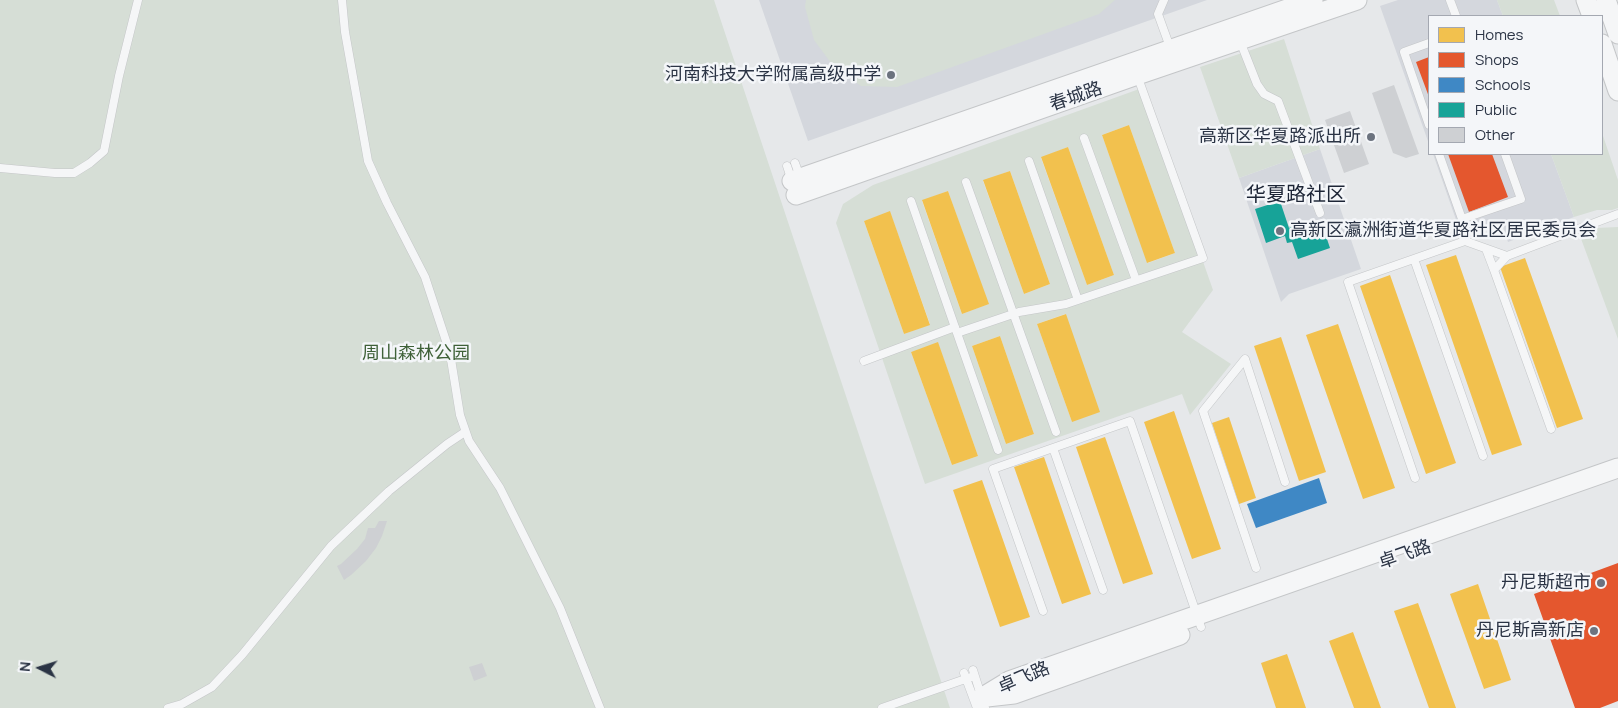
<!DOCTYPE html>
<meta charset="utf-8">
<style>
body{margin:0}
#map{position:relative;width:1618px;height:708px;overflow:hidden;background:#e6e8ea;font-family:Manrope,sans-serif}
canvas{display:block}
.legend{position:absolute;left:1428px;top:15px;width:175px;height:140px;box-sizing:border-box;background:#f4f6f9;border:1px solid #a4a8b1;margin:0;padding:6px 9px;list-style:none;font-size:15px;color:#2b3445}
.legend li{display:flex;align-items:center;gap:10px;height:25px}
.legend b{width:25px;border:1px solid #a4a8b1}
.north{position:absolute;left:15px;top:643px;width:50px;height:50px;-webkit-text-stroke:4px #f4f6f9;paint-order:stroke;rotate:275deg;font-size:14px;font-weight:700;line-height:20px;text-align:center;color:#2b3445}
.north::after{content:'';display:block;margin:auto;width:18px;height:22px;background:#2b3445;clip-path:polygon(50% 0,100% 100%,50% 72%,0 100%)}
</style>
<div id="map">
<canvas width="1618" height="708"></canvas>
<ul class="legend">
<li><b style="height:14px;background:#f2c14e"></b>Homes</li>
<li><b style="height:14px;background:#e4572e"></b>Shops</li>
<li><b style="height:14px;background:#3f88c5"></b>Schools</li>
<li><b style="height:14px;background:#17a398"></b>Public</li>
<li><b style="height:14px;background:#ced0d3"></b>Other</li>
</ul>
<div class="north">N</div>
</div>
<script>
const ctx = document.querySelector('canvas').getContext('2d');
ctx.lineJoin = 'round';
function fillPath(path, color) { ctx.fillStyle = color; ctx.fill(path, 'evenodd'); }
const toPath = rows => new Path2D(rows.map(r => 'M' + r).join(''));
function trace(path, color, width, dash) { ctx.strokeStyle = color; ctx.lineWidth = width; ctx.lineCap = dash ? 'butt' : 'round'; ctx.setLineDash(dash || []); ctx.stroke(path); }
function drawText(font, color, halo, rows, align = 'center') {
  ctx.font = font + ' Manrope,"Noto Sans SC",sans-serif'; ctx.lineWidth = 5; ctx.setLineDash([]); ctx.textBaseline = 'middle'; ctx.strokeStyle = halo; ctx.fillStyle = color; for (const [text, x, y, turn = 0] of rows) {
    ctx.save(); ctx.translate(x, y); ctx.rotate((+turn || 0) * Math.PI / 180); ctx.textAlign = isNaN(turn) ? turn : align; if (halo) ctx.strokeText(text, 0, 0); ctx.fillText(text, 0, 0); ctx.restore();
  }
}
const built = toPath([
 [759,0,1207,0,808,141],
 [1398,0,1497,0,1503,16,1429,16,1429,144,1380,6],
 [1320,149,1361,269,1289,294,1281,302,1239,178],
 [1433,154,1551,154,1574,217,1508,242,1501,220,1461,234]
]);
const green = toPath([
 [0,0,714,0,950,708,0,708],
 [806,0,1115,0,1099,14,897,87,861,86,834,67,814,40,805,7],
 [1497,0,1554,0,1560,16,1503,16],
 [1284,39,1320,149,1239,178,1200,67],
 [1142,88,1213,290,1182,332,1231,364,1190,415,1182,394,925,484,836,223,843,204,873,185],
 [1129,125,1175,253,1148,263,1102,135],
 [1068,147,1114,275,1087,285,1041,158],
 [1010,171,1050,284,1024,294,983,181],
 [948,191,988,304,962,314,922,201],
 [890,212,930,324,904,334,864,221],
 [1065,314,1066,314,1072,422,1037,324],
 [1000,336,1034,434,1006,444,972,346],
 [938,343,978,456,952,465,911,352],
 [1602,133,1618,180,1618,208,1612,210,1597,210,1574,217,1551,154,1602,154],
 [1618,227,1618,339,1580,236,1596,228]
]);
const homes = toPath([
 [1129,125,1175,253,1147,263,1102,135],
 [1068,147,1114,275,1087,285,1041,157],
 [1010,171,1050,284,1024,294,983,180],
 [948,191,989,304,962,314,922,200],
 [890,211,930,325,904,334,864,221],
 [1456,255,1522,445,1492,455,1426,265],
 [1525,258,1583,419,1557,428,1500,267],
 [1390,275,1456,463,1426,474,1360,286],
 [1066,314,1100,412,1072,422,1037,324],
 [1338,324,1395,488,1363,499,1306,335],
 [1000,336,1034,434,1006,444,972,346],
 [1281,337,1326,472,1299,481,1254,346],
 [938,342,978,456,952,465,911,352],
 [1174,411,1221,549,1192,559,1144,422],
 [1229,417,1256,498,1239,504,1212,423],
 [1105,437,1153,574,1123,584,1076,447],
 [1044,457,1091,594,1062,604,1014,467],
 [982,480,1030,617,1000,627,953,490],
 [1478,584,1511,680,1484,689,1450,594],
 [1418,603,1456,708,1429,708,1394,611],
 [1353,632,1381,708,1354,708,1329,641],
 [1287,654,1306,708,1276,708,1261,663]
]);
const shops = toPath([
 [1429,57,1429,97,1416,62],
 [1448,154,1492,154,1508,197,1469,212],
 [1618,563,1618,701,1600,708,1575,708,1534,594]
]);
const schools = toPath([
 [1319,478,1327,503,1256,528,1247,504]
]);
const public = toPath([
 [1280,201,1289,228,1296,225,1299,235,1323,227,1330,248,1298,259,1292,242,1287,243,1285,236,1266,243,1255,209]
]);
const building = toPath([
 [1394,85,1419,154,1406,158,1393,153,1372,93],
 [1350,111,1369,164,1344,173,1325,120],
 [379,521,387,521,382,536,376,548,366,561,351,575,344,580,337,566,341,564,357,549,365,539,368,528,375,528],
 [482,663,487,676,474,681,469,667]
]);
const service = toPath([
 [342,0,345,32,368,161,387,203,425,277,450,353,460,415,469,441,500,488,560,608,600,708],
 [1164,0,1158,14,1171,50],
 [1450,0,1456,16],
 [1240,41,1257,84,1264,94,1278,101,1320,213],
 [1429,43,1404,52,1429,125],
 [1084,138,1136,280],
 [1439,154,1462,219,1521,199,1505,154],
 [1029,161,1078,300],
 [795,163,800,177],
 [787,166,792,181],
 [0,168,55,173,74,173,90,163,104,151,119,76,138,0],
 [966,182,1056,432],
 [911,201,957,333,1019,312,1066,304,1203,258,1137,75],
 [1486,249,1494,270],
 [1507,256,1494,270,1551,429],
 [1414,259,1483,456],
 [957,333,998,450],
 [864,361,955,327],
 [1053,448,1103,590],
 [1415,478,1348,282,1465,241,1507,256,1618,214],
 [1256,568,1203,411,1245,359,1285,482],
 [1043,611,993,469,1130,421,1201,627],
 [973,670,985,708],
 [964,673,977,708],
 [168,708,182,704,212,687,242,655,331,546,389,491,447,444,465,432],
 [882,708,974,676]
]);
const tertiary = toPath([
 [1586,0,1592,16],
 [1606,0,1618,34],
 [1602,44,1618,91],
 [792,181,1313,0],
 [796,195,1137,75,1357,0],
 [987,697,1014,694,1180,635],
 [981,698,1009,681,1618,468]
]);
const markers = [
 [891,75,5,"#6c737f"],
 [1371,137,5,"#6c737f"],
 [1280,231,5,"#6c737f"],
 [1601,583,5,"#6c737f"],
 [1594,631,5,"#6c737f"]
];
const poiNames = [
 ["河南科技大学附属高级中学",881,75],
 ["高新区华夏路派出所",1361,137],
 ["高新区瀛洲街道华夏路社区居民委员会",1290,231,"left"],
 ["丹尼斯超市",1591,583],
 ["丹尼斯高新店",1584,631]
];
const streetNames = [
 ["春城路",1076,97,-19],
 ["卓飞路",1405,555,-19],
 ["卓飞路",1024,678,-23]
];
const parkNames = [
 ["周山森林公园",416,354]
];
const quarterNames = [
 ["华夏路社区",1296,195]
];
fillPath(built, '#d4d7dd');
fillPath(green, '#d6ded6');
fillPath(homes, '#f2c14e');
fillPath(shops, '#e4572e');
fillPath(schools, '#3f88c5');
fillPath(public, '#17a398');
fillPath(building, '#ced0d3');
trace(service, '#c4c6c8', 9);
trace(tertiary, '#c4c6c8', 21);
trace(service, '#f5f6f7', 8);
trace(tertiary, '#f5f6f7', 19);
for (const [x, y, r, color] of markers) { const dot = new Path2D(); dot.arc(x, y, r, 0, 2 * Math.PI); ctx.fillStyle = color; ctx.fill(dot); trace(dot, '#f4f6f9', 2); }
drawText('18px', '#2b3445', '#f4f6f9', poiNames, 'right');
drawText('18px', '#2b3445', '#f4f6f9', streetNames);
drawText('18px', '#3f6138', '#f4f6f9', parkNames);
drawText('20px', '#1d2536', '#f4f6f9', quarterNames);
</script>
